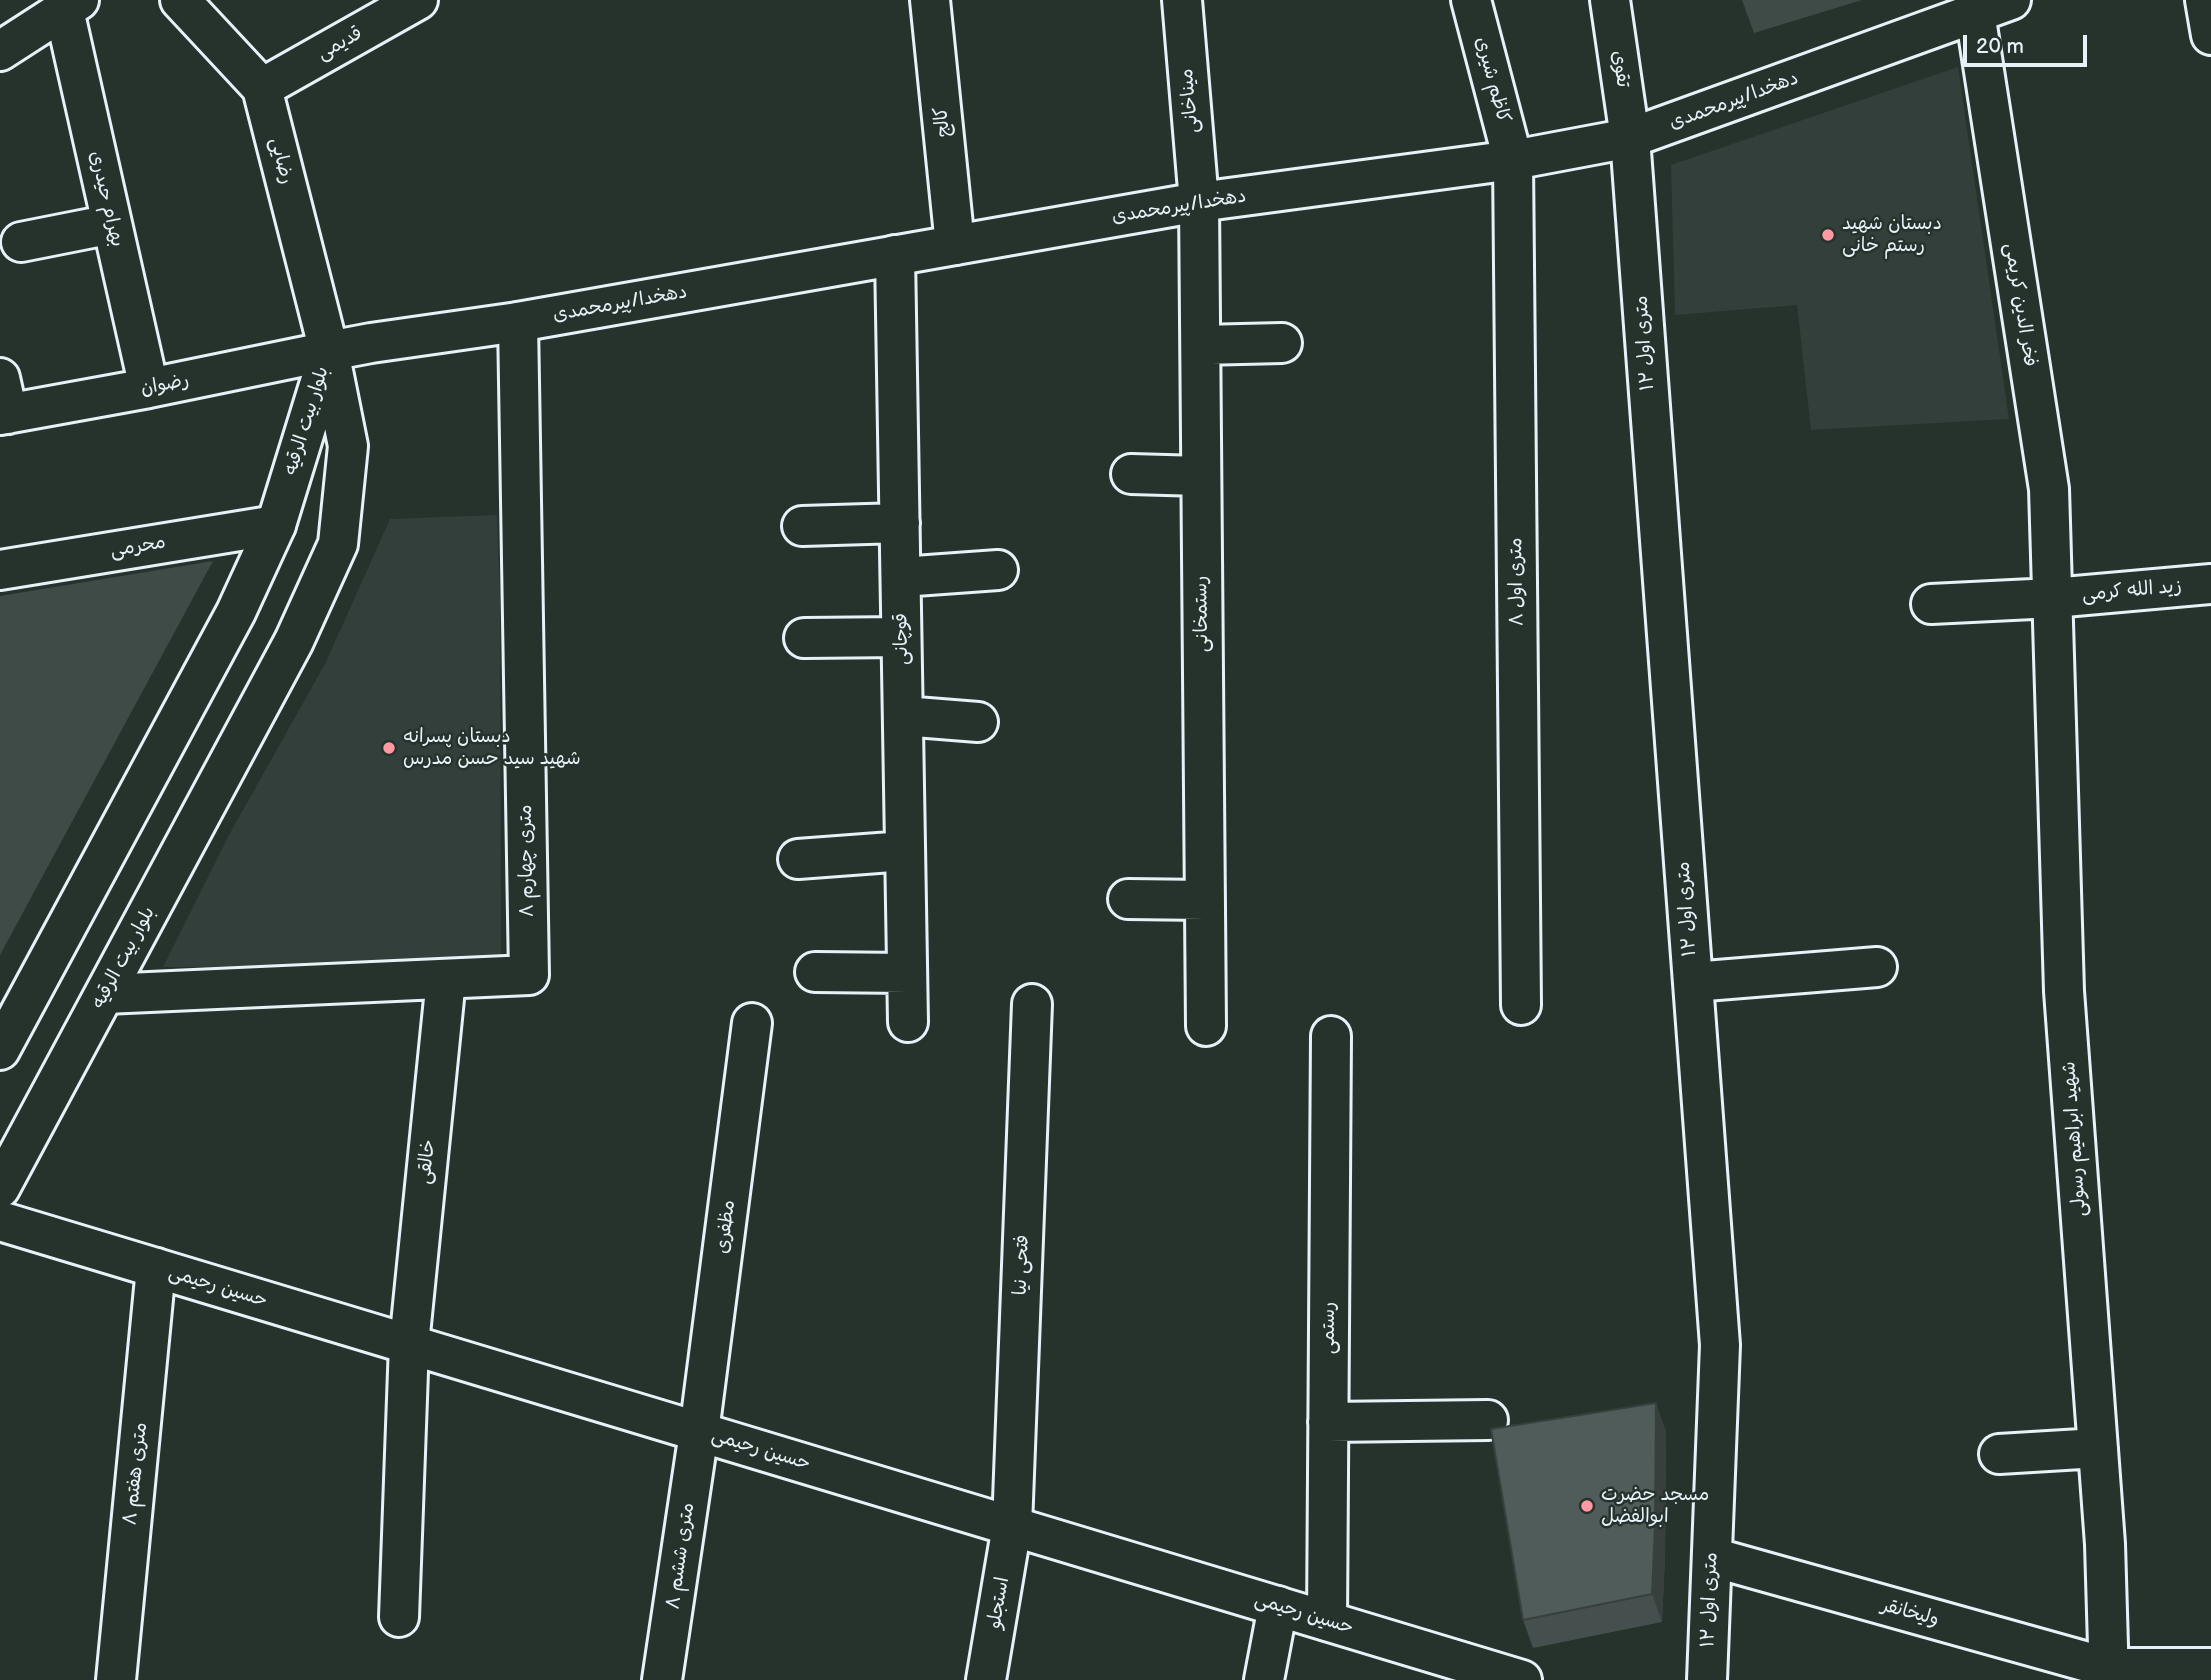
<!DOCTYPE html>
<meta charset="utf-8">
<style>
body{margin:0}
#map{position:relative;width:2211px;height:1680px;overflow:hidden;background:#26332d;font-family:"Balsamiq Sans",sans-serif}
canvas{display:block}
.scale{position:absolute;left:1963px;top:35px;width:124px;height:32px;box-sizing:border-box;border:4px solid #e8f1f8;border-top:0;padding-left:9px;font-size:21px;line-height:24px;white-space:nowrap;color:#e8f1f8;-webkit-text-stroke:5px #26332d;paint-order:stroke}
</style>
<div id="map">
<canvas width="2211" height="1680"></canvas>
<div class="scale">20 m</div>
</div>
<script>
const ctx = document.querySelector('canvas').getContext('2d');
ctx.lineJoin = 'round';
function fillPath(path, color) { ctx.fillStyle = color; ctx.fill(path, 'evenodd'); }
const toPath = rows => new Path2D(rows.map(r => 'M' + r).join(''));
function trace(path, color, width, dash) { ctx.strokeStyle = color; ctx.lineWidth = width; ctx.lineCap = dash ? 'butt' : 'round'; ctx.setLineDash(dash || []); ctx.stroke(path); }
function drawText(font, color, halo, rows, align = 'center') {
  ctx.font = font + ' "Balsamiq Sans","Playpen Sans Arabic",sans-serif'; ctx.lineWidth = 5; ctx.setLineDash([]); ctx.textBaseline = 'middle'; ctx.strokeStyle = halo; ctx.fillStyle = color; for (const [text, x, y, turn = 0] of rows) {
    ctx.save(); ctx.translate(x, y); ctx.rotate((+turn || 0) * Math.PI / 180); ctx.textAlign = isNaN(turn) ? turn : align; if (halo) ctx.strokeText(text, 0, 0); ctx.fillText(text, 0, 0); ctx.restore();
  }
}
const built = toPath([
 [1958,67,2009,419,1811,430,1797,305,1675,315,1671,165],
 [497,515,500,597,501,965,163,967,229,835,326,662,390,519]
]);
const green = toPath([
 [1742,0,1862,0,1754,33],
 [213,561,0,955,0,596]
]);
const minor = toPath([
 [930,0,955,245],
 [1182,0,1199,202,1206,1026],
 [1471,0,1513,160,1521,1005],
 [1610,0,1630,138,1720,1345,1707,1680],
 [2205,0,2211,35],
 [64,10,149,388],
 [1975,13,2049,489,2064,991,2105,1544,2109,1680],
 [0,51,79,0],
 [262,88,418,0],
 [21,242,112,224],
 [895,255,908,1022],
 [1201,345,1282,343],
 [0,378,8,414],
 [0,415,149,388,329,351],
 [1131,474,1201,476],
 [802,526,900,523],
 [0,570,276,525],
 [901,577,998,570],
 [1931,604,2053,598,2211,584],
 [804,638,901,637],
 [903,716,978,722],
 [798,859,905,851],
 [1128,899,1205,900],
 [815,972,907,973],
 [1693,982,1877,967],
 [105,994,529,975,518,322],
 [1328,1422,1488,1420],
 [1999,1454,2098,1448],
 [1712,1557,2109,1668,2211,1668],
 [399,1617,409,1344,446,979],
 [1327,1621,1331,1036],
 [116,1680,156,1268],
 [662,1680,699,1432,752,1023],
 [986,1680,1012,1526,1032,1004],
 [1264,1680,1278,1606]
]);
const tertiary = toPath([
 [180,0,262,88,329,351],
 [0,1221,1522,1680]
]);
const secondary = toPath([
 [329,351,371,343,518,322,1199,202,1513,160,1630,138,2011,0],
 [0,1050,236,612,276,525,329,353],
 [0,1188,294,641,338,544,348,446,329,351]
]);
const wall = toPath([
 [1666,1431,1665,1554,1662,1622,1533,1648,1523,1620]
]);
const shadedWall = toPath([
 [1656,1403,1666,1431,1665,1554,1662,1622,1652,1594]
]);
const building = toPath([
 [1656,1403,1655,1525,1652,1594,1523,1620,1491,1429,1656,1403]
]);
const markers = [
 [1828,235,7,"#ff9aa2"],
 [389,748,7,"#ff9aa2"],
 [1587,1506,7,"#ff9aa2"]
];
const streetNames = [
 ["قدیمی",340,44,-29],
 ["تقوی",1620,69,82],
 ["کاظم شیری",1492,80,75],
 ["میناخانی",1190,101,-95],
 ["دهخدا/پیرمحمدی",1734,101,-20],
 ["کالج",943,122,-96],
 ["رضایی",281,161,76],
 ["بهرام حیدری",106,199,77],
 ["دهخدا/پیرمحمدی",1179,207,-9],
 ["دهخدا/پیرمحمدی",620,304,-10],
 ["فخر الدین کریمی",2020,305,81],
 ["۱۲ متری اول",1645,343,-94],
 ["رضوان",165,385,-11],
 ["بلوار بیت الرقیه",307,421,-73],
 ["محرمی",138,547,-9],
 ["۸ متری اول",1517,582,-91],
 ["زید الله کرمی",2132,591,-5],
 ["رستمخانی",1202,614,-91],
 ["قوچانی",902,639,-91],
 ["۸ متری چهارم",527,861,-91],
 ["۱۲ متری اول",1687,909,-94],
 ["بلوار بیت الرقیه",124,958,-62],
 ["شهید ابراهیم رسولی",2075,1139,-94],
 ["خالقی",427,1162,-84],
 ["مظفری",726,1227,-83],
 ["فتحی نیا",1022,1265,-88],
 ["حسین رحیمی",218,1287,17],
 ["رستمی",1329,1328,-90],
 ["حسین رحیمی",761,1450,17],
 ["۸ متری هفتم",136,1474,-84],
 ["۸ متری ششم",681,1556,-82],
 ["۱۲ متری اول",1710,1600,-88],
 ["استجلو",999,1603,-80],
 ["ولیخانقر",1910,1613,15],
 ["حسین رحیمی",1304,1614,17]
];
const poiNames = [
 ["دبستان شهید",1842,224],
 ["رستم خانی",1842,246],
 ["دبستان پسرانه",403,737],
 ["شهید سید حسن مدرس",403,759],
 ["مسجد حضرت",1601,1495],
 ["ابوالفضل",1601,1517]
];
fillPath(built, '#333f3a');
fillPath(green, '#3e4b47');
trace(minor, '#e8f1f8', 44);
trace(tertiary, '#e8f1f8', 44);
trace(secondary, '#e8f1f8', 44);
trace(minor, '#26332d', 38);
trace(tertiary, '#26332d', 38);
trace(secondary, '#26332d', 38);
fillPath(wall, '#454f4d');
fillPath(shadedWall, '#38403e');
fillPath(building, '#505c59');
trace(building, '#38403e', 2);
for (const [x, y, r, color] of markers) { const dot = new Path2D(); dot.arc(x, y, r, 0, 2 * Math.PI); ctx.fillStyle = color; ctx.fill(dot); trace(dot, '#26332d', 2.5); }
drawText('19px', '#e8f1f8', '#26332d', streetNames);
drawText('19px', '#e8f1f8', '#26332d', poiNames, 'left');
</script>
